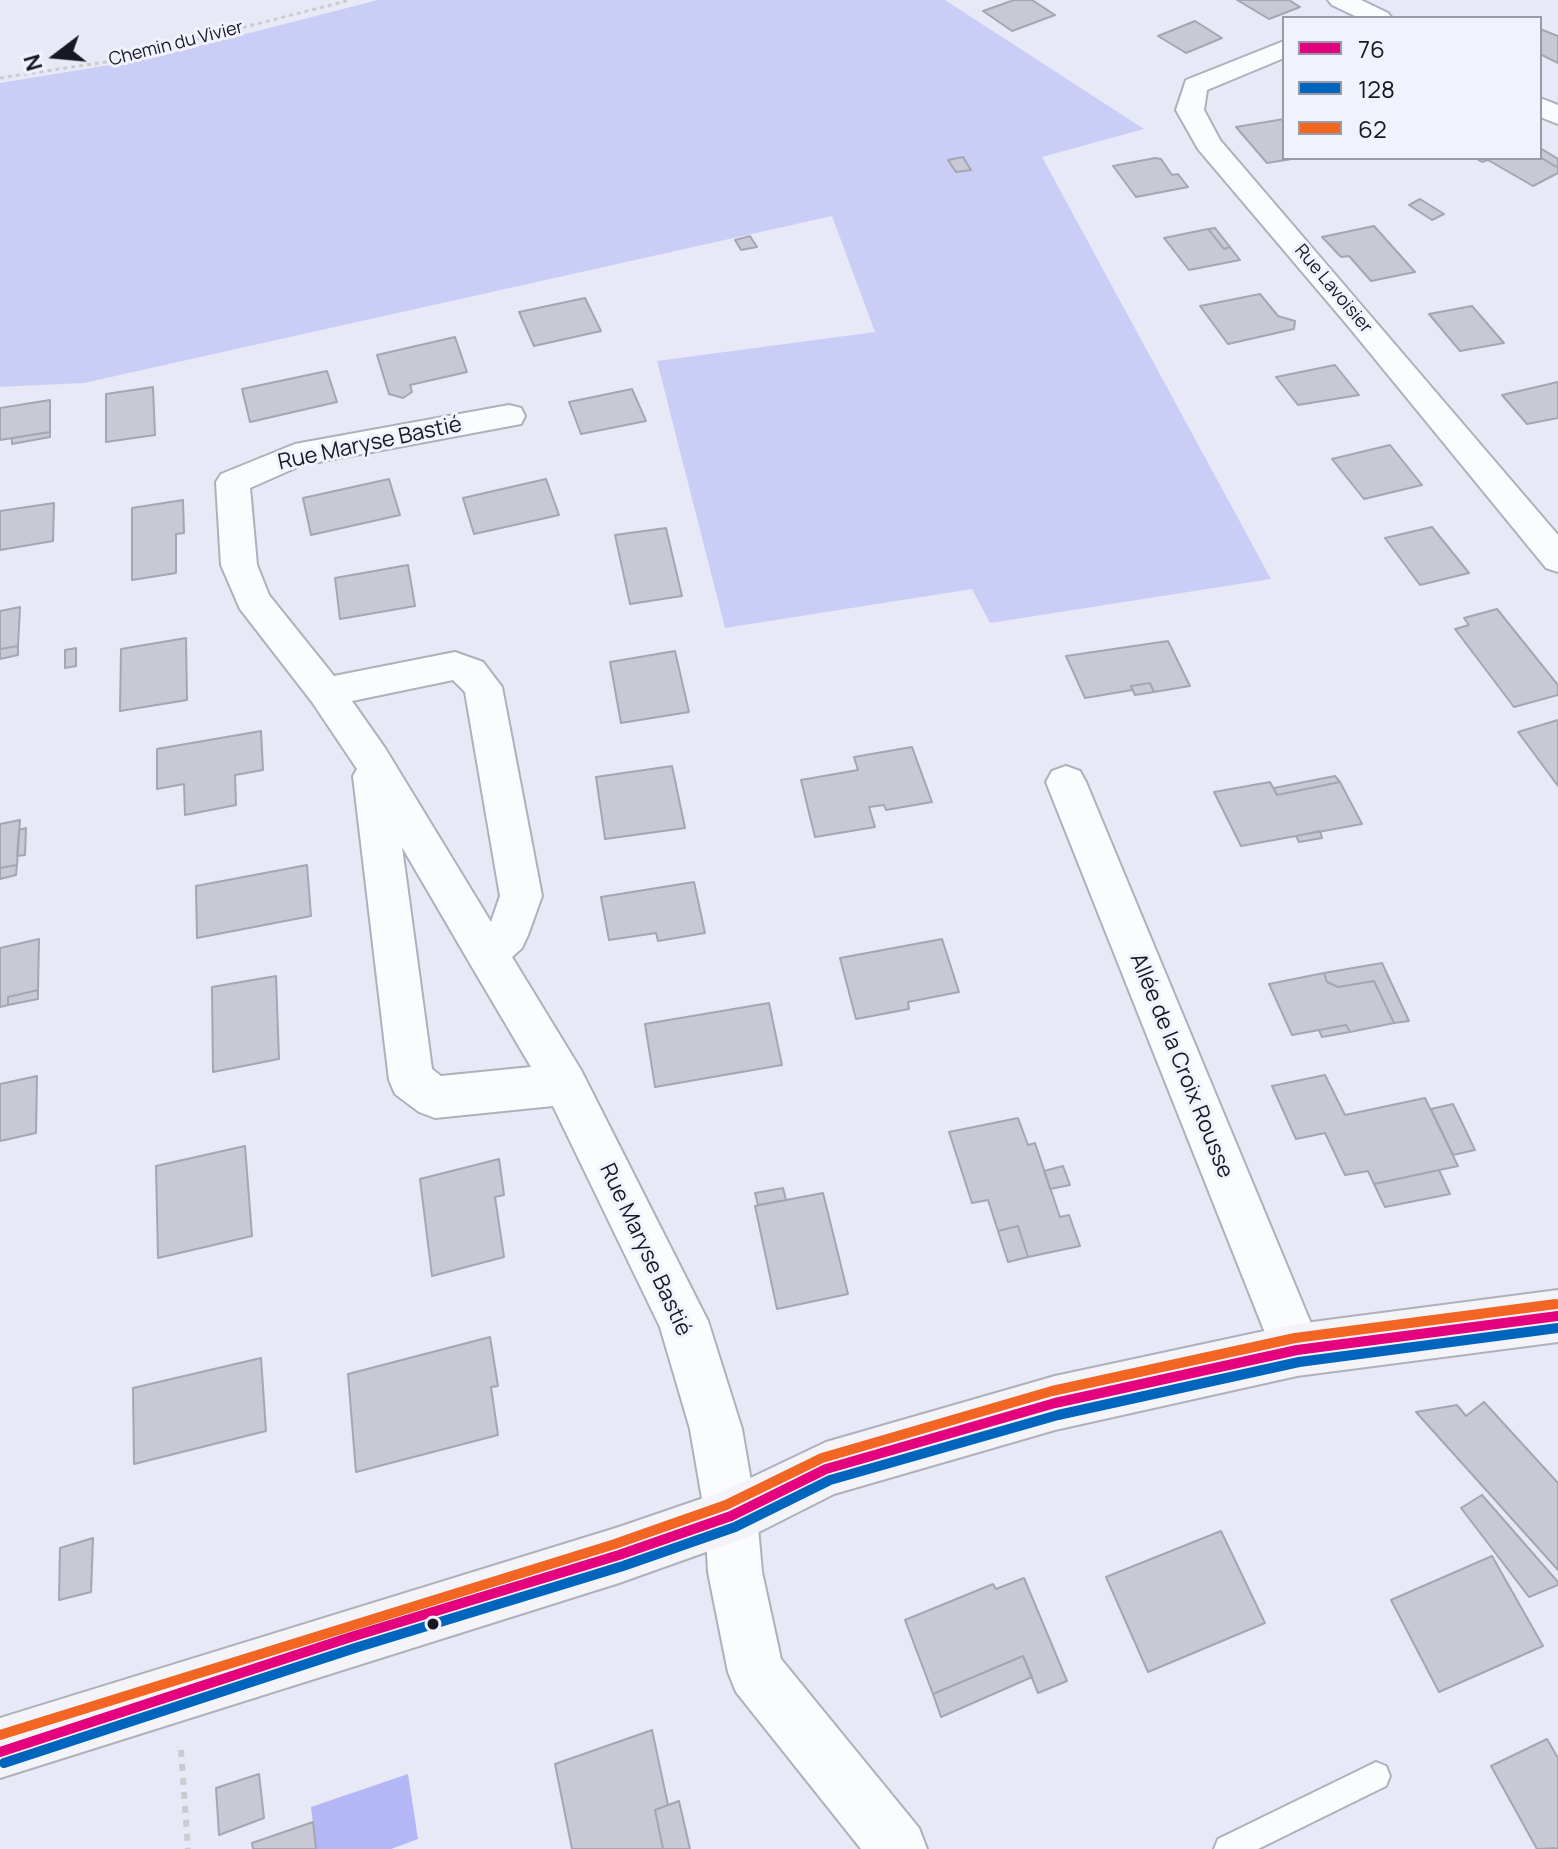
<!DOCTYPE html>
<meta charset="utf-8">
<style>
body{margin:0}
#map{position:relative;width:1558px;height:1849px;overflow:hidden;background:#e7e9f6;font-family:Manrope,sans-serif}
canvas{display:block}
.legend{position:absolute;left:1282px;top:16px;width:260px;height:144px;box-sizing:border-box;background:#f0f2fe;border:2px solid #999ba6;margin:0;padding:10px 14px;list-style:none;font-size:24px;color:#171822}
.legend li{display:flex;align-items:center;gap:16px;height:40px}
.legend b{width:40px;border:2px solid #999ba6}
.north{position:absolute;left:16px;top:16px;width:80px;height:80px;-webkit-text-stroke:6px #f0f2fe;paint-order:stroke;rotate:254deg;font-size:22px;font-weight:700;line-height:32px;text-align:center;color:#171822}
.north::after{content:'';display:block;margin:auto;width:28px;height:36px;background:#171822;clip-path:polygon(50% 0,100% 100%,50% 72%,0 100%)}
</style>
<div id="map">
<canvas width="1558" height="1849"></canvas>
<ul class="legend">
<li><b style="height:10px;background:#e5007d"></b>76</li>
<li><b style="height:10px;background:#0065bd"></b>128</li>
<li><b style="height:10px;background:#f26522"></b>62</li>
</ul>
<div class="north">N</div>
</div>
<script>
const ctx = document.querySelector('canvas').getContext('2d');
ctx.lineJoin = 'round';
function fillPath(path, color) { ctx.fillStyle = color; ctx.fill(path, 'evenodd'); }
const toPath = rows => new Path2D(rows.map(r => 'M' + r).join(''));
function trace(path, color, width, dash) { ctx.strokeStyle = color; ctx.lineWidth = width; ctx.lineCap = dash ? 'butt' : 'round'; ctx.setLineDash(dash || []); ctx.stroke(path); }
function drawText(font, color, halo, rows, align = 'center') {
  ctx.font = font + ' Manrope,sans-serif'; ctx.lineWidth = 6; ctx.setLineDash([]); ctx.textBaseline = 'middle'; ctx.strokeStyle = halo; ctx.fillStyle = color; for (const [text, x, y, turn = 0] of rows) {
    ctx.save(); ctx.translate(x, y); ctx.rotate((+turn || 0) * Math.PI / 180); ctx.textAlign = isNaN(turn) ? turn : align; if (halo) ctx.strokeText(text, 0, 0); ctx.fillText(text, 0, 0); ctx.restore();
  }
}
const green = toPath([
 [378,0,945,0,1144,129,1042,157,1271,579,990,623,972,589,725,628,657,361,875,332,832,216,84,383,0,387,0,83,152,58]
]);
const water = toPath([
 [408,1774,418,1839,391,1849,316,1849,311,1807]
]);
const building = toPath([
 [1014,0,1032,0,1055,15,1012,31,983,11,1014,0],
 [1237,0,1289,0,1300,7,1269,19,1237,0],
 [1195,21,1222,38,1186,53,1158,36,1195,21],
 [1540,29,1558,36,1558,63,1540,54,1540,29],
 [1284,119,1284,158,1298,158,1267,163,1236,127,1284,119],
 [1540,148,1558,159,1558,168,1540,157,1540,148],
 [963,157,971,170,956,172,948,160,963,157],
 [1540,157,1558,168,1558,173,1533,186,1488,160,1482,162,1475,158,1540,157],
 [1155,158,1161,159,1172,175,1178,174,1188,187,1136,197,1113,166,1155,158],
 [1420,199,1444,214,1432,220,1409,205,1420,199],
 [1374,226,1415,272,1371,281,1349,256,1341,257,1322,237,1374,226],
 [1215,228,1230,247,1224,249,1208,229,1215,228],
 [1208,229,1224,249,1230,247,1240,260,1189,270,1164,238,1208,229],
 [750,236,757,247,741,250,735,240,750,236],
 [1260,294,1278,316,1295,321,1294,329,1228,344,1200,306,1260,294],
 [585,298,601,331,534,346,519,312,585,298],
 [1472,306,1504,343,1460,351,1429,314,1472,306],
 [455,337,467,372,410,385,412,392,403,398,389,394,377,355,455,337],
 [1335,365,1359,395,1298,405,1276,377,1335,365],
 [327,371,337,402,250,422,242,389,327,371],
 [1558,382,1558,418,1527,424,1502,395,1558,382],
 [153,387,155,435,106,442,106,394,153,387],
 [632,389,646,421,581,434,569,402,632,389],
 [50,400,50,432,0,440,0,408,50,400],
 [50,432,50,437,12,444,12,438,50,432],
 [1390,445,1422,485,1364,499,1332,459,1390,445],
 [389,479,400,515,311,535,303,498,389,479],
 [546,479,559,515,474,534,463,498,546,479],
 [183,500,184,533,176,534,176,573,132,580,132,508,183,500],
 [54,503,53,541,0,550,0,511,54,503],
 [1432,527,1469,573,1420,585,1385,538,1432,527],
 [666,528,682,596,630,604,615,535,666,528],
 [408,565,415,606,340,619,335,578,408,565],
 [20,607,18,646,0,649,0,611,20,607],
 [1497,609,1558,685,1558,695,1514,707,1455,629,1469,625,1464,618,1497,609],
 [186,638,187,700,120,711,121,649,186,638],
 [1168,641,1190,686,1154,692,1150,683,1131,686,1132,690,1085,698,1066,656,1168,641],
 [18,646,18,655,0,659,0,649,18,646],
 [76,648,76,666,65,668,65,650,76,648],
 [675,651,689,712,621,723,610,662,675,651],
 [1150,683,1154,692,1135,695,1131,686,1150,683],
 [1558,720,1558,786,1518,732,1558,720],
 [261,731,263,770,235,775,236,805,185,815,184,784,157,789,157,749,261,731],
 [912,747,932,802,886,810,884,805,869,807,875,827,815,837,801,780,858,770,854,757,912,747],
 [672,766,685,828,605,839,596,777,672,766],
 [1335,776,1340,782,1277,795,1274,788,1335,776],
 [1270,782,1277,795,1340,782,1362,824,1241,846,1214,792,1270,782],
 [20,820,17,865,0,868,0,824,20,820],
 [26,828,25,855,17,856,19,830,26,828],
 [1320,831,1322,838,1299,842,1296,836,1320,831],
 [17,865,16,875,0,879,0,868,17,865],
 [307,865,311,916,197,938,196,886,307,865],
 [694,882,705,933,658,941,656,933,609,940,601,897,694,882],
 [39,939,38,990,8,997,8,1005,0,1007,0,948,39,939],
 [942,939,959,992,908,1002,909,1009,856,1019,840,958,942,939],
 [1382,963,1409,1021,1394,1023,1374,981,1338,987,1327,982,1324,973,1382,963],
 [1324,973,1327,982,1338,987,1374,981,1394,1023,1350,1032,1346,1025,1292,1035,1269,984,1324,973],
 [276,976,279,1059,213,1072,212,987,276,976],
 [38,990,38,999,8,1005,8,997,38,990],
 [769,1003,782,1065,655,1087,645,1024,769,1003],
 [1346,1025,1350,1032,1322,1037,1319,1030,1346,1025],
 [1325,1075,1345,1115,1425,1098,1458,1166,1374,1184,1368,1171,1345,1175,1325,1133,1296,1139,1272,1086,1325,1075],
 [37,1076,36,1133,0,1141,0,1084,37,1076],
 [1453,1104,1475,1150,1453,1155,1431,1109,1453,1104],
 [1018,1118,1028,1145,1035,1143,1060,1217,1069,1215,1080,1246,1028,1257,1018,1226,998,1231,988,1200,972,1203,949,1132,1018,1118],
 [245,1146,252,1236,158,1258,156,1166,245,1146],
 [499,1159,504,1195,495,1197,504,1257,432,1276,420,1179,499,1159],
 [1063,1166,1070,1185,1050,1189,1044,1171,1063,1166],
 [1439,1170,1450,1194,1385,1207,1374,1184,1439,1170],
 [783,1188,786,1200,758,1205,755,1193,783,1188],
 [823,1193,848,1294,777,1309,755,1206,823,1193],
 [1018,1226,1028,1257,1008,1262,998,1231,1018,1226],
 [490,1337,498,1386,491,1387,498,1435,356,1472,348,1374,490,1337],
 [261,1358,266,1431,134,1464,133,1388,261,1358],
 [1484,1402,1558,1483,1558,1570,1416,1412,1457,1405,1466,1416,1484,1402],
 [1482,1495,1558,1582,1558,1585,1529,1597,1461,1508,1482,1495],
 [1221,1531,1265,1623,1148,1672,1106,1577,1221,1531],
 [93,1538,91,1592,59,1600,60,1548,93,1538],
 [1492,1556,1543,1646,1439,1692,1391,1600,1492,1556],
 [1024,1578,1067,1681,1038,1693,1023,1656,933,1694,905,1620,993,1584,996,1589,1024,1578],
 [1023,1656,1032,1677,941,1717,933,1694,1023,1656],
 [652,1730,668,1805,655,1810,663,1849,572,1849,555,1764,652,1730],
 [1547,1739,1558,1758,1558,1848,1537,1849,1491,1766,1547,1739],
 [259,1774,264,1818,219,1835,216,1788,259,1774],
 [679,1801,690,1849,663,1849,655,1810,679,1801],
 [313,1822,316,1849,253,1849,252,1843,313,1822]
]);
const pathFar1 = toPath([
 [0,78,112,61,350,0]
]);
const path = toPath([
 [181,1750,188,1849]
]);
const lane = toPath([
 [1376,1762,1386,1766,1390,1776,1386,1786,1258,1849,1214,1849,1218,1839,1376,1762]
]);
const street = toPath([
 [1328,0,1361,0,1388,13,1392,18,1359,18,1332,5,1328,0],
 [1284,41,1284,58,1207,90,1204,110,1220,140,1558,535,1558,572,1546,568,1348,326,1198,149,1176,110,1186,80,1284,41],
 [1540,98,1558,105,1558,124,1540,117,1540,98],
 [509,405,521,408,525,416,521,424,302,465,250,488,257,565,269,595,334,676,455,652,483,662,502,687,542,896,528,935,522,948,512,957,581,1070,708,1321,742,1429,757,1516,762,1572,781,1659,919,1828,927,1849,861,1849,736,1692,728,1672,708,1572,705,1516,690,1429,660,1327,553,1106,435,1118,419,1112,395,1094,389,1080,353,776,357,769,312,702,240,609,221,565,216,482,221,474,295,444,509,405],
 [453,680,465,692,500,896,491,922,385,748,352,701,453,680],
 [402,847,472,967,531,1067,441,1076,432,1069,402,847],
 [1066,766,1080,771,1086,782,1322,1350,1315,1368,1297,1375,1279,1368,1046,782,1052,771,1066,766]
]);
const secondary = toPath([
 [1558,1290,1558,1342,1297,1376,1055,1430,834,1494,751,1536,619,1583,0,1778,0,1718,619,1527,721,1492,826,1442,1055,1376,1297,1324,1558,1290]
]);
const bus1 = toPath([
 [0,1752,351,1637,619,1555,731,1516,826,1469,1055,1403,1297,1350,1558,1316]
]);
const bus2 = toPath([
 [4,1763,355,1648,623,1566,735,1527,830,1480,1058,1415,1299,1362,1558,1328]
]);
const bus3 = toPath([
 [0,1735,615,1544,726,1505,822,1458,1052,1391,1295,1338,1556,1304]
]);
const markers = [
 [433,1624,7,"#171822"]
];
const farStreetnames = [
 ["Chemin du Vivier",176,44,-14],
 ["Rue Lavoisier",1333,289,50]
];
const streetNames = [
 ["Rue Maryse Bastié",370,444,-12],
 ["Allée de la Croix Rousse",1181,1066,68],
 ["Rue Maryse Bastié",645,1250,65]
];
fillPath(green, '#cacef6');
fillPath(water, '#b3b7f6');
fillPath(building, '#c8c9d4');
trace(building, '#a4a6b1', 2);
trace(lane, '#aeb0bb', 4);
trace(street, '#aeb0bb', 4);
trace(secondary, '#aeb0bb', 4);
trace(pathFar1, '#cbccd0', 3, [4, 4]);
trace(path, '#cbccd0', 6, [7, 7]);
fillPath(lane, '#fbfcfe');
fillPath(street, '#fbfcfe');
fillPath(secondary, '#f3f3f8');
trace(bus1, '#e5007d', 10);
trace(bus2, '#0065bd', 10);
trace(bus3, '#f26522', 10);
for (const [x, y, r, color] of markers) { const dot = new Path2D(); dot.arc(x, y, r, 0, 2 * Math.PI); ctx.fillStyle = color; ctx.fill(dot); trace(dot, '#f0f2fe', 3); }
drawText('18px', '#171822', '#f0f2fe', farStreetnames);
drawText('22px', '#171822', '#f0f2fe', streetNames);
</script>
